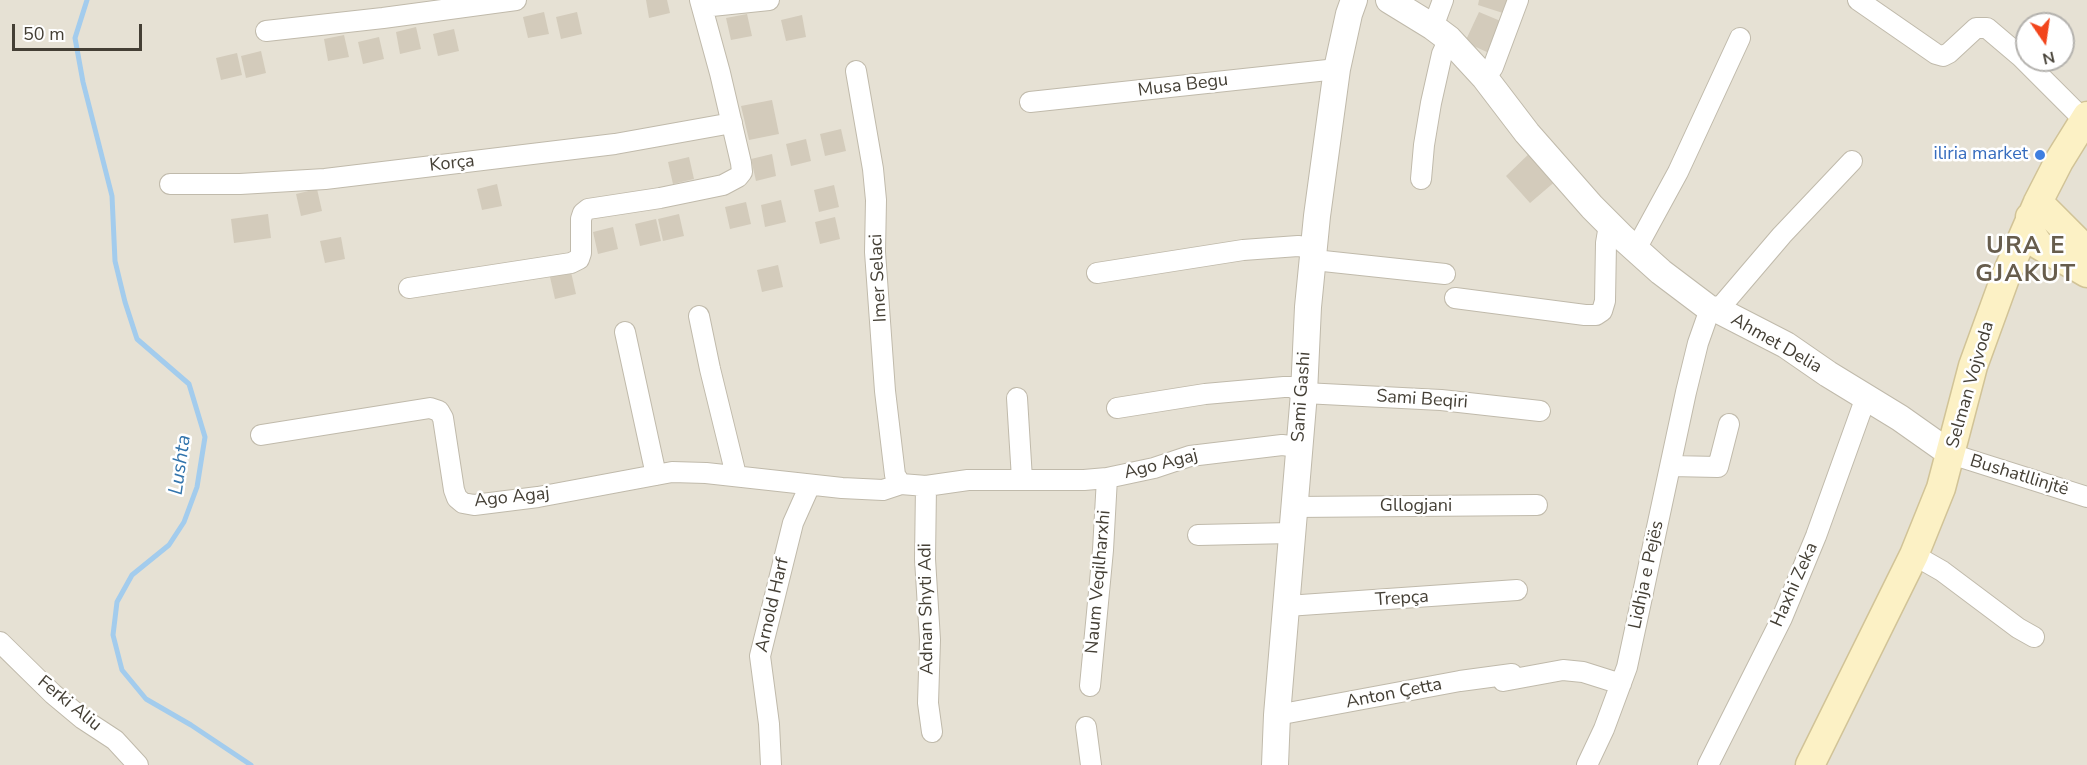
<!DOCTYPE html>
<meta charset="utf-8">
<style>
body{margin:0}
#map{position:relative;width:2087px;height:765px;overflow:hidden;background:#f2efe5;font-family:"Nunito Sans",sans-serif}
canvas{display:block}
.north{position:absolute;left:2015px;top:12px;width:60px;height:60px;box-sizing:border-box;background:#fff;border:2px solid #b4b2ae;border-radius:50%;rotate:167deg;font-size:16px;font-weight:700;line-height:24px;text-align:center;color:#443f35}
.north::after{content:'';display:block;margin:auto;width:21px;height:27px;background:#f2451c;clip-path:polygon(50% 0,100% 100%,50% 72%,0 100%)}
.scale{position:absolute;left:12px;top:24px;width:130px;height:27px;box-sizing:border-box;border:3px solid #443f35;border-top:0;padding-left:8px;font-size:18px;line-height:21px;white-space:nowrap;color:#443f35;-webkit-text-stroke:4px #fff;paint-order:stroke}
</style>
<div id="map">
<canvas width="2087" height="765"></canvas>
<div class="north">N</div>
<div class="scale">50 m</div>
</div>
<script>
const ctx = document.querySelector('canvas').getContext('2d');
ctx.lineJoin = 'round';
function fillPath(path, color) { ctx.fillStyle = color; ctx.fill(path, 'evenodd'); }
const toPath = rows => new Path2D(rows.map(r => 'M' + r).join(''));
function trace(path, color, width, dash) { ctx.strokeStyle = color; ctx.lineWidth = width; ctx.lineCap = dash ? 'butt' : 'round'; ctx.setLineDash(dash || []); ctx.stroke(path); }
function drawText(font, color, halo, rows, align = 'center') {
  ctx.font = font + ' "Nunito Sans",sans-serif'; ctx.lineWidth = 5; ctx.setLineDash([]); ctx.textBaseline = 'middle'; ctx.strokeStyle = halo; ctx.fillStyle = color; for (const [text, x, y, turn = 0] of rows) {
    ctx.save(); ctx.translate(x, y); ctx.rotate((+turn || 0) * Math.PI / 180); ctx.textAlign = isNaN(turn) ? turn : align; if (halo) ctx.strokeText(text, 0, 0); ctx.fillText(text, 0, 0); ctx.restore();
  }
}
const residential = toPath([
 [0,0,2087,0,2087,765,0,765],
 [2027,24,2063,24,2063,60,2027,60]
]);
const stream = toPath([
 [87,0,75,38,83,82,112,196,115,261,125,302,137,339,189,384,205,437,197,487,184,522,169,545,132,575,117,602,113,635,122,670,146,699,191,725,251,765]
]);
const building = toPath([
 [646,0,667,0,670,13,649,18],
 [1479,0,1510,0,1506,14,1478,5],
 [544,12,549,34,528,38,523,17],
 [577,12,582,34,561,39,556,17],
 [1479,12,1503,22,1489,53,1465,42],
 [747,14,752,36,731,40,726,18],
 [802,15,806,37,786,41,781,20],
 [416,27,421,49,400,54,396,32],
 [454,29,459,51,438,56,433,34],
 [344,35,349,57,328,61,324,39],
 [379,37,384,59,363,64,358,42],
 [261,51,266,73,246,78,241,56],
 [237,53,242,75,221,80,216,58],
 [772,100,779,134,749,140,741,106],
 [841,129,846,151,825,156,820,134],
 [806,139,811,161,791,166,786,144],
 [1533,150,1558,179,1530,203,1506,176],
 [772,154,776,176,756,181,751,159],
 [689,157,694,179,673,184,668,162],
 [497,184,502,206,482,210,477,189],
 [834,185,839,207,819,212,814,190],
 [317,189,322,211,301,216,296,194],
 [781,200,786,222,765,227,761,205],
 [746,202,751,224,730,229,725,207],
 [268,214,271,238,234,243,231,219],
 [679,214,684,236,663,241,658,219],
 [835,217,840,239,820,244,815,222],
 [656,219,661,241,640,246,635,224],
 [613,227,618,249,598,254,593,232],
 [341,237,345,259,325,263,320,241],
 [778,265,783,287,762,292,757,270],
 [571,272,576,294,555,299,550,277]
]);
const minor = toPath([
 [1858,0,1936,54,1943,56,1949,53,1976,28,1987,28,2020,56,2084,120],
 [702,7,769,0],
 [1433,27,1443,0],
 [266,31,383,18,516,0],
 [856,71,873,169,876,200,875,252,885,391,895,475,901,484],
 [1485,78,1493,67,1518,0],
 [1030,102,1337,69],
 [1421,179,1424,145,1431,103,1442,54,1449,39],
 [170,184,240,184,325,179,615,144,732,123],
 [1636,249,1678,172,1740,38],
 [1314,260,1445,274],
 [1097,273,1243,250,1298,246,1313,248],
 [409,288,571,263,579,259,581,253,581,219,583,213,588,209,660,198,723,185,738,177,742,172,741,163,720,73,700,0],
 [1455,298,1585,315,1596,315,1602,311,1605,301,1606,243,1609,225],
 [1718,310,1782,235,1852,161],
 [699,316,710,369,736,475],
 [625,332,656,475],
 [1017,398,1022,479],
 [1117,408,1205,394,1284,387,1291,387,1304,393,1441,400,1540,411],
 [261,435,430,408,439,411,443,418,454,490,457,498,463,503,474,505,538,497,672,472,706,473,842,488,883,490,901,484,926,486,968,480,1084,480,1107,478,1154,468,1190,456,1282,445,1299,447],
 [1951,454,2087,497],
 [1671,466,1718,467,1729,424],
 [926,486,925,559,930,640,928,703,932,732],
 [1294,507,1537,505],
 [1198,535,1292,533],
 [1914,555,1942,571,2018,628,2034,637],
 [1287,606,1517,590],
 [0,642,53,694,83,719,115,740,138,765],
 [1503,681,1563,670,1583,672,1621,684],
 [1090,686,1103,550,1107,478],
 [1277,715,1460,681,1512,674],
 [1086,727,1091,765],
 [771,765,769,724,760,656,793,523,810,485],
 [1587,765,1604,729,1627,667,1686,392,1698,343,1710,309],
 [1708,765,1782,618,1816,536,1866,397]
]);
const tertiary = toPath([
 [1389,0,1433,27,1449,39,1485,78,1527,133,1592,207,1622,237,1661,272,1710,309,1718,310,1786,345,1828,374,1900,418,1951,454],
 [1275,765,1277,715,1304,393,1308,307,1317,216,1337,69,1349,14,1354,0]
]);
const secondary = toPath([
 [2038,202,2087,251],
 [2030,217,2031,233,2039,245,2087,273],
 [1810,765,1914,555,1941,488,1973,366,2005,278,2038,202,2059,161,2087,116]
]);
const markers = [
 [2040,155,6,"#3f7fe0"]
];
const streetNames = [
 ["Musa Begu",1183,86,-7],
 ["Korça",452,164,-6],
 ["Imer Selaci",879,278,-93],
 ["Ahmet Delia",1776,344,30],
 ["Selman Vojvoda",1971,385,-74],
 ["Sami Gashi",1302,397,-86],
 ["Sami Beqiri",1422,400,4],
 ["Ago Agaj",1161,465,-14],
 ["Bushatllinjtë",2019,476,17],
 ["Ago Agaj",512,498,-6],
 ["Gllogjani",1416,507],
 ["Lidhja e Pejës",1647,575,-78],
 ["Naum Veqilharxhi",1099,582,-85],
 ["Haxhi Zeka",1795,585,-66],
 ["Trepça",1402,599,-4],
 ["Arnold Harf",773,605,-77],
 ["Adnan Shyti Adi",927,609,-91],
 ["Anton Çetta",1394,694,-11],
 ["Ferki Aliu",69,704,39]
];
const shopNames = [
 ["iliria market",2028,155]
];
const waterNames = [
 ["Lushta",181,465,-82]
];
const districtNames = [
 ["URA E",2026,247],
 ["GJAKUT",2026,275]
];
fillPath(residential, '#e6e1d4');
trace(stream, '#a3cced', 5);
fillPath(building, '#d3cbbb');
trace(minor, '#c0baab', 22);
trace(tertiary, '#c0baab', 28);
trace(secondary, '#d1c397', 31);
trace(minor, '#fff', 20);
trace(tertiary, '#fff', 26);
trace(secondary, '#fcf1c5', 28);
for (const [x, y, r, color] of markers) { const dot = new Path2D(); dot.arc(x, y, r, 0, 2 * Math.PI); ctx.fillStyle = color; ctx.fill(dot); trace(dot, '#fff', 2); }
drawText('18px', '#443f35', '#fff', streetNames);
drawText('18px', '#366cbe', '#fff', shopNames, 'right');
drawText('italic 20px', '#3274ac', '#fff', waterNames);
ctx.letterSpacing = '1.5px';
drawText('bold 24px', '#675d4d', '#fff', districtNames);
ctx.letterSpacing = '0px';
</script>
